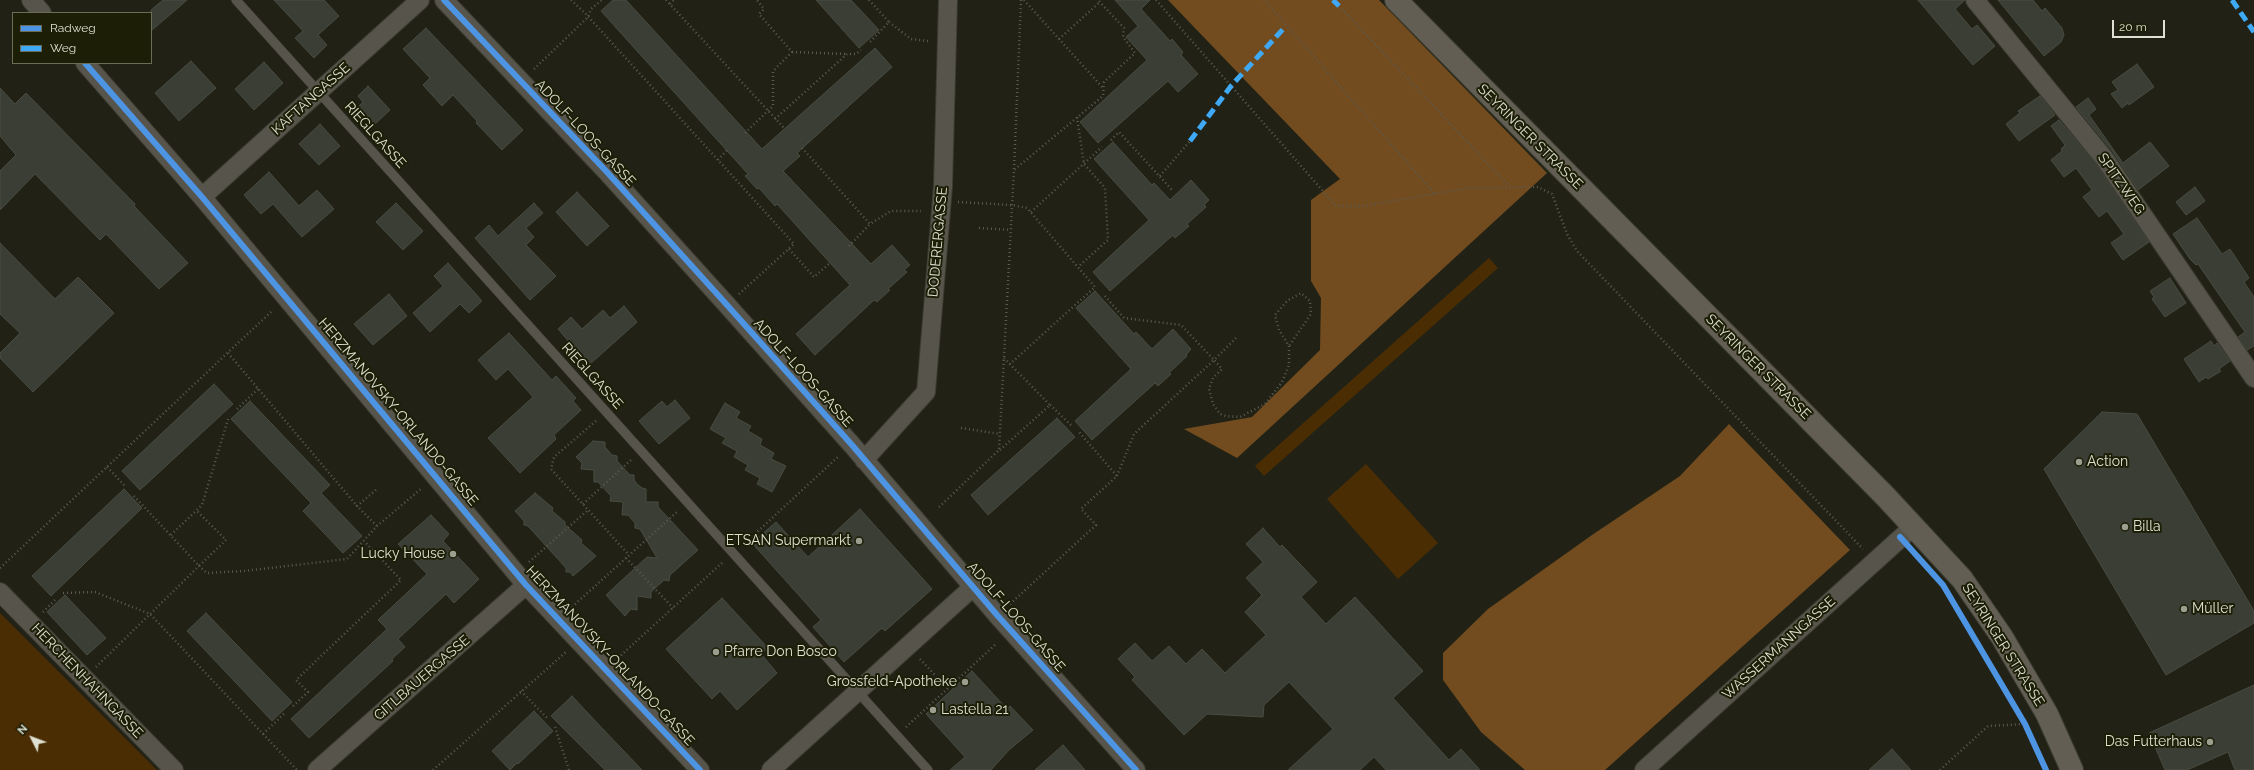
<!DOCTYPE html>
<meta charset="utf-8">
<style>
body{margin:0}
#map{position:relative;width:2254px;height:770px;overflow:hidden;background:#212215;font-family:Raleway,sans-serif}
canvas{display:block}
.legend{position:absolute;left:12px;top:12px;width:140px;height:52px;box-sizing:border-box;background:#1c1e06;border:1px solid #6a6c57;margin:0;padding:5px 7px;list-style:none;font-size:12px;color:#dee0d1}
.legend li{display:flex;align-items:center;gap:8px;height:20px}
.legend b{width:20px;border:1px solid #6a6c57}
.north{position:absolute;left:12px;top:718px;width:40px;height:40px;-webkit-text-stroke:3px #1c1e06;paint-order:stroke;rotate:312deg;font-size:11px;font-weight:700;line-height:16px;text-align:center;color:#dee0d1}
.north::after{content:'';display:block;margin:auto;width:14px;height:18px;background:#dee0d1;clip-path:polygon(50% 0,100% 100%,50% 72%,0 100%)}
.scale{position:absolute;left:2112px;top:20px;width:53px;height:18px;box-sizing:border-box;border:2px solid #dee0d1;border-top:0;padding-left:5px;font-size:12px;line-height:14px;white-space:nowrap;color:#dee0d1;-webkit-text-stroke:3px #1c1e06;paint-order:stroke}
</style>
<div id="map">
<canvas width="2254" height="770"></canvas>
<ul class="legend">
<li><b style="height:5px;background:#4d94e3"></b>Radweg</li>
<li><b style="height:5px;background:#3fa9f5"></b>Weg</li>
</ul>
<div class="north">N</div>
<div class="scale">20 m</div>
</div>
<script>
const ctx = document.querySelector('canvas').getContext('2d');
ctx.lineJoin = 'round';
function fillPath(path, color) { ctx.fillStyle = color; ctx.fill(path, 'evenodd'); }
const toPath = rows => new Path2D(rows.map(r => 'M' + r).join(''));
function trace(path, color, width, dash) { ctx.strokeStyle = color; ctx.lineWidth = width; ctx.lineCap = dash ? 'butt' : 'round'; ctx.setLineDash(dash || []); ctx.stroke(path); }
function drawText(font, color, halo, rows, align = 'center') {
  ctx.font = font + ' Raleway,sans-serif'; ctx.lineWidth = 4; ctx.setLineDash([]); ctx.textBaseline = 'middle'; ctx.strokeStyle = halo; ctx.fillStyle = color; for (const [text, x, y, turn = 0] of rows) {
    ctx.save(); ctx.translate(x, y); ctx.rotate((+turn || 0) * Math.PI / 180); ctx.textAlign = isNaN(turn) ? turn : align; if (halo) ctx.strokeText(text, 0, 0); ctx.fillText(text, 0, 0); ctx.restore();
  }
}
const green = toPath([
 [1489,258,1498,268,1264,476,1255,466],
 [1366,464,1438,543,1398,579,1327,499],
 [0,613,157,770,0,770]
]);
const forest = toPath([
 [1168,0,1379,0,1547,173,1237,458,1184,429,1252,417,1320,350,1321,298,1311,281,1311,200,1340,179],
 [1729,424,1850,550,1605,770,1525,770,1481,732,1443,680,1443,653,1488,609,1592,535,1680,476]
]);
const building = toPath([
 [163,0,187,0,151,31,151,10,163,0],
 [274,0,324,0,339,16,318,35,327,45,314,58,295,38,303,31,274,0],
 [613,0,626,0,762,149,875,48,892,67,797,153,800,156,783,171,871,264,892,245,910,265,904,270,907,272,888,289,890,290,877,302,874,300,815,355,796,334,850,285,777,204,775,206,759,188,757,189,745,176,748,174,601,11,613,0],
 [816,0,851,0,879,30,859,48,816,0],
 [1115,0,1150,0,1141,9,1170,41,1172,39,1183,52,1181,55,1198,74,1178,92,1168,81,1098,143,1080,122,1147,60,1126,37,1138,26,1115,0],
 [1918,0,1965,0,1955,9,1972,29,1977,25,1995,46,1973,65,1918,0],
 [1998,0,2033,0,2042,11,2045,8,2062,28,2064,35,2061,42,2044,56,1998,0],
 [426,28,523,130,502,150,476,123,477,121,453,95,442,106,423,85,430,78,403,49,426,28],
 [191,61,216,88,179,121,155,93,191,61],
 [264,62,283,83,254,110,235,89,264,62],
 [2137,64,2154,87,2129,105,2128,103,2122,108,2111,94,2118,90,2112,82,2137,64],
 [368,86,390,110,374,125,358,107,363,102,358,96,368,86],
 [0,88,15,104,26,93,135,204,134,206,188,263,159,289,106,234,100,240,35,174,0,210,0,171,16,155,0,136,0,88],
 [2040,96,2055,115,2019,141,2006,124,2020,113,2018,111,2040,96],
 [2088,98,2096,109,2089,115,2123,163,2150,142,2169,166,2138,190,2113,152,2076,107,2088,98],
 [2059,120,2096,164,2149,242,2123,260,2111,243,2124,234,2107,211,2099,217,2083,197,2092,190,2076,168,2064,177,2051,160,2062,151,2061,149,2065,145,2051,126,2059,120],
 [320,124,340,146,319,165,299,144,320,124],
 [1113,142,1152,185,1154,183,1170,200,1191,180,1209,200,1204,205,1206,207,1187,224,1189,226,1175,238,1173,235,1110,291,1093,272,1149,220,1094,159,1113,142],
 [269,172,299,206,317,190,334,209,302,237,273,204,261,214,244,195,269,172],
 [2195,187,2205,201,2186,215,2176,202,2195,187],
 [577,192,609,226,587,246,556,212,577,192],
 [396,203,423,231,403,250,376,222,396,203],
 [534,203,543,213,526,228,534,237,526,245,556,276,530,300,475,238,489,225,498,236,534,203],
 [2197,218,2222,254,2230,249,2249,278,2244,282,2254,297,2254,346,2247,350,2238,337,2245,332,2198,264,2196,265,2190,259,2173,234,2197,218],
 [0,243,55,299,78,277,114,313,33,392,0,358,0,353,20,333,0,314,0,243],
 [448,263,482,301,469,313,460,304,430,332,413,313,443,286,434,276,448,263],
 [2170,278,2186,303,2165,317,2152,299,2154,297,2150,291,2170,278],
 [1095,291,1134,334,1136,332,1152,349,1173,329,1191,349,1186,355,1187,356,1169,373,1171,374,1158,386,1155,383,1092,440,1075,421,1131,369,1076,308,1095,291],
 [389,294,407,316,373,345,354,324,389,294],
 [624,306,637,322,589,365,558,329,571,317,582,329,603,310,610,318,624,306],
 [509,333,552,380,556,376,576,398,573,401,581,410,554,435,556,439,520,473,488,438,533,397,508,369,496,380,478,360,509,333],
 [2211,341,2214,346,2217,343,2230,361,2219,369,2221,371,2208,379,2206,377,2199,382,2184,359,2211,341],
 [214,384,233,404,140,490,122,471,214,384],
 [675,400,690,418,659,444,639,421,662,401,667,407,675,400],
 [250,401,330,485,321,493,362,536,343,553,303,511,311,503,231,419,250,401],
 [725,403,740,412,736,418,751,426,748,431,762,439,760,445,774,453,771,459,786,466,772,492,757,484,760,478,745,470,748,465,734,457,737,451,722,443,726,438,710,429,725,403],
 [2102,412,2137,414,2254,611,2254,623,2166,675,2044,469,2102,412],
 [1057,418,1075,437,988,515,971,495,1057,418],
 [593,441,605,442,605,447,612,455,617,456,617,461,630,475,634,475,634,480,637,484,642,488,646,489,646,502,658,502,658,507,698,550,670,575,669,581,664,580,651,592,651,598,637,596,637,610,631,609,625,616,606,595,647,557,657,558,640,529,635,528,635,523,628,515,622,515,623,502,610,501,611,496,598,482,594,482,594,470,581,469,582,463,576,457,593,441],
 [124,489,142,508,51,596,32,576,124,489],
 [535,493,553,508,552,511,565,522,565,525,582,540,581,543,596,556,573,576,570,572,566,572,566,568,528,526,524,525,524,521,515,511,535,493],
 [860,509,932,589,885,631,882,628,844,662,813,627,821,620,752,543,776,522,808,557,860,509],
 [431,515,449,534,443,541,479,579,454,603,446,594,398,639,405,647,392,659,393,661,309,738,291,719,387,629,378,620,427,574,398,544,431,515],
 [1263,528,1280,547,1282,545,1317,582,1301,597,1326,624,1355,597,1423,671,1393,698,1449,760,1461,749,1480,770,1386,770,1374,757,1360,770,1288,770,1333,729,1289,682,1264,705,1263,717,1207,714,1184,735,1132,680,1135,677,1118,659,1135,643,1152,661,1169,646,1186,664,1202,649,1225,673,1266,635,1245,612,1262,595,1246,578,1263,562,1246,544,1263,528],
 [65,595,106,638,87,655,47,612,65,595],
 [722,598,768,648,761,654,777,673,737,710,720,691,712,699,666,649,722,598],
 [206,613,292,702,272,721,187,631,206,613],
 [972,671,1007,709,1010,706,1033,730,1009,750,991,770,950,770,965,757,926,714,972,671],
 [2254,685,2254,770,2235,770,2228,752,2187,770,2165,770,2149,733,2254,685],
 [572,696,600,726,642,770,605,770,551,716,572,696],
 [534,711,553,731,518,764,517,763,510,770,492,751,534,711],
 [1063,745,1085,770,1035,770,1063,745],
 [1892,749,1911,770,1869,770,1892,749]
]);
const path = toPath([
 [571,0,584,12,794,244,739,294],
 [666,0,785,129],
 [869,0,889,22,870,42],
 [1024,0,1103,88],
 [1156,0,1336,206,1364,206,1469,188,1538,187,1552,194,1567,234,1577,251,1863,549],
 [1264,0,1435,194],
 [670,4,674,0],
 [1339,6,1510,187],
 [889,22,911,39,928,41],
 [1059,39,1100,2],
 [792,52,847,54],
 [534,69,588,17,591,9,602,0],
 [1077,117,1084,164,1105,188,1108,240,1078,267],
 [775,119,847,54,856,54,861,50],
 [745,133,773,106,773,71,792,52,759,14,764,9,757,0],
 [1111,140,1119,132,1173,191],
 [802,148,870,224,891,211,921,211],
 [718,160,727,150],
 [1014,169,1021,0],
 [1160,176,1190,141],
 [958,202,1012,205,1027,208,1095,287,1010,364],
 [1031,212,1102,147],
 [979,228,1011,230],
 [849,246,870,224],
 [789,249,814,277,830,263],
 [1105,296,1124,318,1181,325,1214,360,1134,434,1117,476],
 [1236,338,1214,360,1222,369,1213,378,1209,389,1213,404,1220,414,1226,416,1240,417,1265,404,1282,382,1289,365,1289,346,1279,330,1275,315,1287,301,1301,293,1310,301,1311,314,1289,346],
 [228,353,357,506],
 [1050,405,1071,425],
 [237,409,258,389],
 [596,421,554,457,551,469,629,555],
 [961,428,1000,434],
 [1000,450,1050,405,1004,358],
 [107,467,126,487],
 [376,490,357,506,377,526],
 [134,496,199,566,226,540,196,510],
 [583,504,631,460],
 [939,507,999,450,1014,170,1103,96,1104,82,1135,53,1123,37,1124,28,1098,0],
 [171,535,202,505,229,416],
 [743,545,839,456],
 [626,558,673,608],
 [529,562,588,510],
 [0,568,273,310],
 [63,593,95,592,150,614,297,770],
 [1010,604,1096,525,1081,509,1117,476,1079,432],
 [572,607,678,511],
 [43,612,55,600],
 [618,658,724,561],
 [920,659,947,688],
 [96,667,199,566,207,573,244,571,347,559,377,526,422,488],
 [521,691,548,719],
 [293,706,308,692,296,680,401,580,364,541],
 [555,727,569,770],
 [906,727,997,643],
 [263,734,285,713],
 [433,770,566,652],
 [1940,770,1988,726,2025,724]
]);
const service = toPath([
 [236,0,928,770]
]);
const minor = toPath([
 [31,0,42,13],
 [444,0,606,171,727,305,852,445,997,615,1136,770],
 [1975,0,2104,158,2254,378],
 [85,63,202,197,526,585,700,770],
 [202,197,420,0],
 [864,460,926,392,943,186,948,0],
 [0,592,174,770],
 [317,770,526,585],
 [771,770,973,587],
 [1644,770,1914,526]
]);
const secondary = toPath([
 [1396,0,1886,497,1962,579,2002,637,2047,714,2072,770]
]);
const quiet = toPath([
 [1333,0,1339,6],
 [2232,0,2254,32],
 [1190,141,1231,86,1286,26]
]);
const cycleway = toPath([
 [444,0,606,171,727,305,852,445,997,615,1136,770],
 [85,63,202,197,526,585,700,770],
 [1900,537,1943,585,2025,724,2046,770]
]);
const markers = [
 [2079,462,4,"#9c9e8f"],
 [2125,527,4,"#9c9e8f"],
 [859,541,4,"#9c9e8f"],
 [453,554,4,"#9c9e8f"],
 [2184,609,4,"#9c9e8f"],
 [716,652,4,"#9c9e8f"],
 [965,682,4,"#9c9e8f"],
 [933,710,4,"#9c9e8f"],
 [2210,742,4,"#9c9e8f"]
];
const streetNames = [
 ["KAFTANGASSE",311,99,-42],
 ["ADOLF-LOOS-GASSE",585,133,47],
 ["RIEGLGASSE",375,135,48],
 ["SEYRINGER STRASSE",1530,137,45],
 ["SPITZWEG",2121,184,55],
 ["DODERERGASSE",938,242,-85],
 ["SEYRINGER STRASSE",1758,367,45],
 ["ADOLF-LOOS-GASSE",803,373,48],
 ["RIEGLGASSE",592,376,48],
 ["HERZMANOVSKY-ORLANDO-GASSE",398,412,50],
 ["ADOLF-LOOS-GASSE",1016,617,49],
 ["SEYRINGER STRASSE",2003,645,58],
 ["WASSERMANNGASSE",1779,648,-42],
 ["HERZMANOVSKY-ORLANDO-GASSE",610,656,47],
 ["GITLBAUERGASSE",422,678,-41],
 ["HERCHENHAHNGASSE",87,681,46]
];
const poiNames = [
 ["Action",2087,462],
 ["Billa",2133,527],
 ["ETSAN Supermarkt",851,541,"right"],
 ["Lucky House",445,554,"right"],
 ["Müller",2192,609],
 ["Pfarre Don Bosco",724,652],
 ["Grossfeld-Apotheke",957,682,"right"],
 ["Lastella 21",941,710],
 ["Das Futterhaus",2202,742,"right"]
];
fillPath(green, '#4b2d04');
fillPath(forest, '#724c1f');
fillPath(building, '#3b3e34');
trace(building, '#494c42', 1);
trace(service, '#3b3c30', 10);
trace(minor, '#3b3c30', 20);
trace(secondary, '#3b3c30', 24);
trace(path, '#5c5a52', 2.5, [1, 3]);
trace(service, '#57544b', 9);
trace(minor, '#57544b', 18);
trace(secondary, '#625e53', 22);
trace(quiet, '#3fa9f5', 5, [10, 5]);
trace(cycleway, '#4d94e3', 6);
for (const [x, y, r, color] of markers) { const dot = new Path2D(); dot.arc(x, y, r, 0, 2 * Math.PI); ctx.fillStyle = color; ctx.fill(dot); trace(dot, '#1c1e06', 1.5); }
drawText('14px', '#dee0d1', '#1c1e06', streetNames);
drawText('14px', '#dee0d1', '#1c1e06', poiNames, 'left');
</script>
